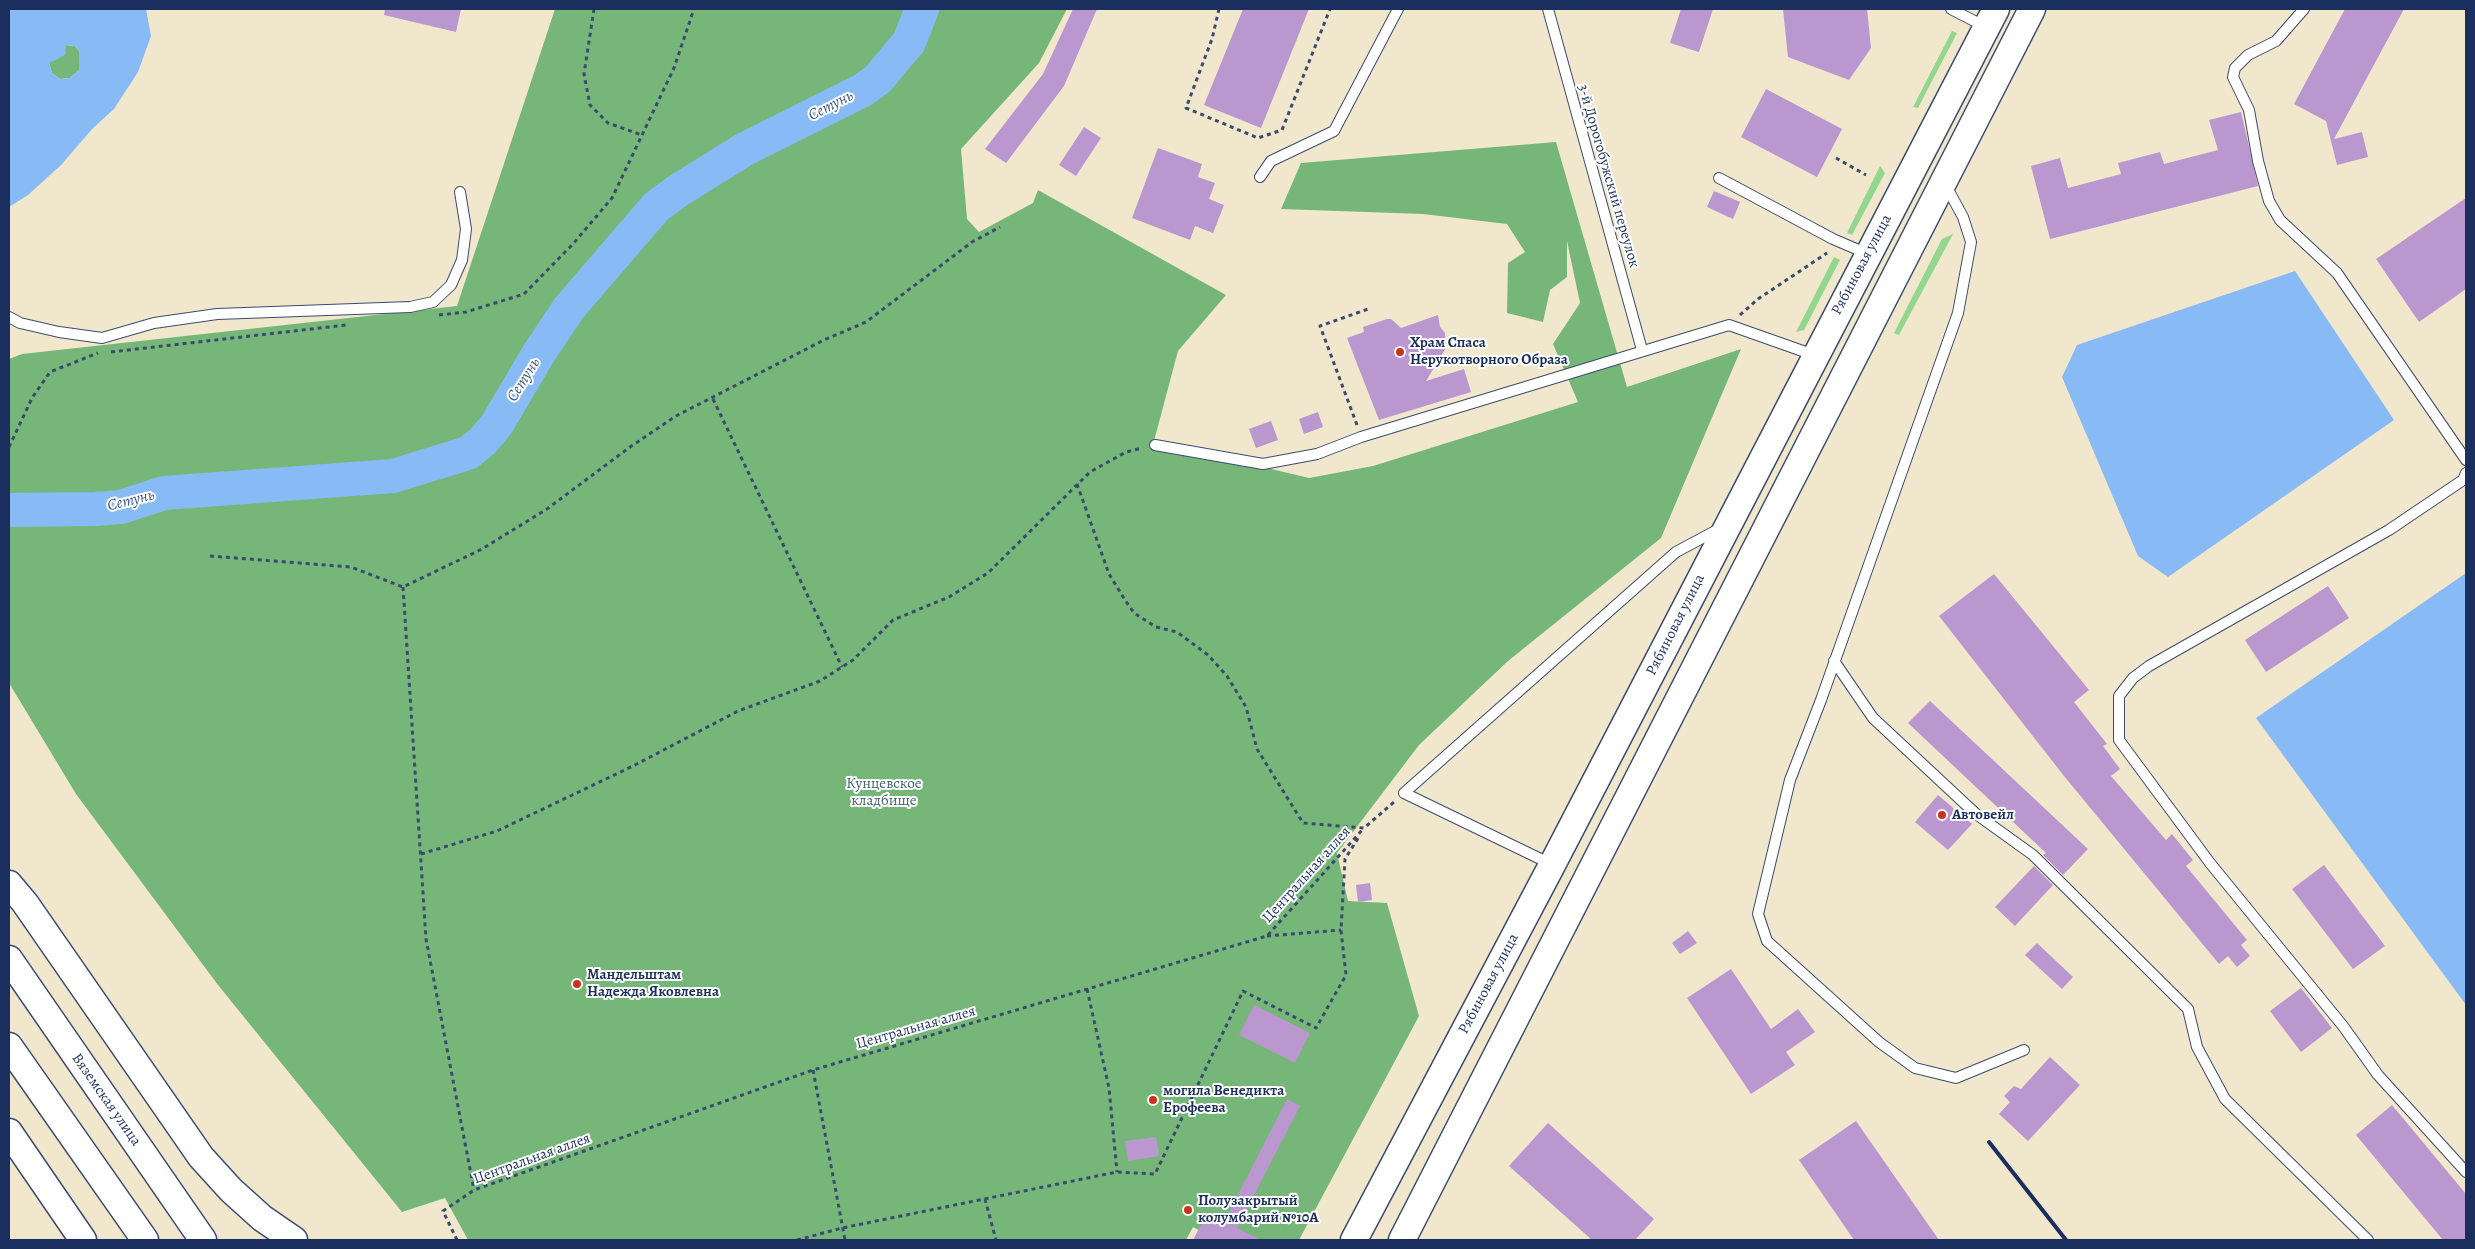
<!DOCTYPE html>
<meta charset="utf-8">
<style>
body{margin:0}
#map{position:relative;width:2475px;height:1249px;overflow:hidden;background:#f1e7cd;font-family:Alegreya,serif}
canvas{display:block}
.frame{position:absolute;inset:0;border:10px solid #1b2f5e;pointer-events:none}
</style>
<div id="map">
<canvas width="2475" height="1249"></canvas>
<div class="frame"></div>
</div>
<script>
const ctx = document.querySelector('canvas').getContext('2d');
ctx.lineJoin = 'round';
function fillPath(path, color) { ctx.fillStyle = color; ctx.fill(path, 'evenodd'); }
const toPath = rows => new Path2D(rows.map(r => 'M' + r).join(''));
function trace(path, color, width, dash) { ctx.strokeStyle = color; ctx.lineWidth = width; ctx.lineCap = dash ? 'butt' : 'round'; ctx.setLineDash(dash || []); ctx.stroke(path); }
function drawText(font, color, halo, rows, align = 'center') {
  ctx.font = font + ' Alegreya,serif'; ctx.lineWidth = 4; ctx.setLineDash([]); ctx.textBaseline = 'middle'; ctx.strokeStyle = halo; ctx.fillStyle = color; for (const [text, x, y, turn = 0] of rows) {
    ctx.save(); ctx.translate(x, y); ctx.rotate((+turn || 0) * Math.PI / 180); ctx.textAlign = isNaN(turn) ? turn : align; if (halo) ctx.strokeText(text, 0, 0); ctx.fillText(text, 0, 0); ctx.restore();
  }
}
const green = toPath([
 [1952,31,1957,33,1918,108,1913,107],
 [1880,166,1885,173,1852,235,1847,233],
 [1953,234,1899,335,1894,333,1942,239],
 [1834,257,1840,260,1804,330,1796,332]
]);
const forest = toPath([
 [555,9,1067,9,1039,63,961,149,967,219,979,232,1033,203,1038,190,1226,295,1178,351,1154,441,1309,478,1373,466,1578,402,1553,344,1580,303,1567,241,1567,277,1550,290,1543,322,1507,313,1508,263,1525,252,1507,224,1423,214,1281,209,1301,163,1556,142,1627,387,1741,349,1661,538,1508,661,1419,745,1337,853,1348,901,1387,903,1419,1016,1299,1240,1218,1240,1193,1227,1186,1240,468,1240,445,1198,402,1212,218,985,76,794,9,683,9,359,22,354,457,306],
 [66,45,75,46,79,51,79,70,70,78,60,79,52,73,49,63,51,60,58,59]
]);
const water = toPath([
 [9,9,146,9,151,36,138,72,114,109,93,128,61,165,28,195,9,207],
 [66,45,75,46,79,51,79,70,70,78,60,79,52,73,49,63,65,55],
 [2295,271,2394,420,2168,577,2138,556,2062,377,2077,345],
 [2466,573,2466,1005,2256,718]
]);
const river = toPath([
 [9,510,96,509,121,507,164,493,393,476,468,453,483,441,497,424,539,353,569,308,656,207,679,190,745,149,863,90,878,79,909,42,922,9]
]);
const building = toPath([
 [385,9,461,9,456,32,384,15],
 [1073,9,1097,9,1064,86,1006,163,985,149,1043,74],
 [1243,9,1309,9,1261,128,1204,105],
 [1681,9,1713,9,1699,52,1670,43],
 [1783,9,1867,9,1871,48,1849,80,1788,57],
 [2345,9,2404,9,2334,139,2362,132,2368,157,2337,165,2326,121,2294,104],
 [1766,89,1842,129,1817,177,1741,137],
 [2241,112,2258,186,2050,239,2031,166,2060,158,2068,188,2121,174,2118,163,2160,152,2164,164,2218,150,2209,120],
 [1084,127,1101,138,1076,176,1059,165],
 [1158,148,1202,164,1198,177,1215,183,1209,199,1224,205,1213,233,1195,226,1190,240,1132,218],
 [1714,191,1740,202,1733,219,1707,207],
 [2466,198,2466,289,2419,322,2376,259],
 [1438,315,1440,327,1445,333,1446,348,1426,381,1464,369,1471,392,1379,420,1347,338,1364,332,1363,327,1387,319,1391,319,1401,328],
 [1318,412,1323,427,1304,434,1299,419],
 [1271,421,1278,440,1256,448,1249,429],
 [1994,574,2089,690,2074,702,2107,744,2103,746,2120,769,2111,776,2166,840,2172,834,2193,860,2186,866,2247,940,2241,945,2250,956,2237,967,2228,956,2219,964,2064,776,1939,616],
 [2328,586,2349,618,2266,672,2245,640],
 [1930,701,2088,849,2063,875,2043,855,2046,853,1908,723],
 [1938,795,1972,824,1948,850,1915,822],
 [2324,865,2385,946,2353,969,2292,889],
 [2034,866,2053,885,2015,926,1995,907],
 [1370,883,1372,900,1358,902,1356,885],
 [1688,931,1697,943,1680,954,1672,943],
 [2037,943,2073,977,2062,989,2025,955],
 [1731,969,1771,1029,1798,1009,1815,1032,1786,1052,1795,1065,1751,1094,1687,998],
 [2301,988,2332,1028,2301,1052,2270,1011],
 [1254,1005,1310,1033,1295,1063,1239,1035],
 [2050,1057,2080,1085,2028,1141,1999,1114,2010,1102,2004,1096,2014,1086,2021,1089],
 [1287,1099,1300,1106,1237,1228,1261,1240,1193,1240,1207,1213,1224,1222],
 [2392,1105,2466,1194,2466,1240,2443,1240,2356,1135],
 [1856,1121,1939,1240,1854,1240,1799,1160],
 [1548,1123,1654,1219,1635,1240,1592,1240,1509,1166],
 [1156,1137,1159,1156,1128,1161,1125,1141]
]);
const path = toPath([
 [594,9,584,74,590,105,608,123,642,135],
 [1219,9,1212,39,1186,108,1258,138,1282,130,1330,9],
 [1836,158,1866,175],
 [439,315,466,312,524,294,573,244,612,198,674,68,694,9],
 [1740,315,1758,299,1827,253],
 [111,352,346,325],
 [713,399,842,667],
 [1357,425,1320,326,1371,308],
 [9,447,32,398,50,372,98,353],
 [1077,484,1109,574,1125,600,1134,613,1156,627,1177,632,1208,655,1227,676,1246,707,1257,749,1303,823,1364,828,1394,802],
 [210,556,351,567,403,587,482,549,547,509,630,447,676,416,824,340,866,322,972,242,1000,227],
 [403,587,426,939,474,1190],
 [421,854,497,831,633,766,738,711,820,681,853,660,893,620,949,597,988,573,1090,472,1126,452,1142,448],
 [1267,936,1341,930],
 [1087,989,1109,1088,1117,1172],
 [813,1070,845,1240],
 [985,1199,996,1240],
 [457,1240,443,1211,474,1190,813,1070,1267,936,1364,828],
 [797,1240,842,1228,1117,1172,1155,1174,1243,991,1316,1028,1346,975,1341,930,1345,859,1360,835]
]);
const service = toPath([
 [1548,9,1642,350],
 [1951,9,1986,27],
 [2304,9,2276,41,2248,55,2235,68,2233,77,2249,110,2258,161,2269,201,2280,220,2337,273,2466,460],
 [1260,177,1271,161,1334,131,1398,9],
 [1719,178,1833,239,1868,254],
 [1945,184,1963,217,1971,242,1958,313,1821,700,1790,780,1758,914,1767,941,1879,1042,1915,1068,1956,1078,2024,1050],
 [9,317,20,323,59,332,102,338,154,323,217,314,410,307,433,302,451,285,462,260,466,229,460,192],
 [1155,445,1263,464,1317,454,1361,437,1729,325,1814,355],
 [2466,473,2463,480,2389,530,2149,666,2133,678,2119,696,2119,740,2210,863,2343,1026,2378,1075,2466,1172],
 [1834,661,1873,718,1976,814,2033,855,2188,1009,2197,1047,2225,1099,2368,1240],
 [1551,864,1404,793,1676,552,1721,528]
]);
const secondary = toPath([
 [9,884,25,903,201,1157,231,1190,262,1218,294,1240],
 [9,959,203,1240],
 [9,1046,145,1240],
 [9,1132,83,1240],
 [1354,1240,1552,865,1996,9],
 [1402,1240,2032,9]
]);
const rail = toPath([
 [1989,1142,2066,1240]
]);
const markers = [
 [1400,352,5,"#c8321e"],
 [1942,815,5,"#c8321e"],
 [577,984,5,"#c8321e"],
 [1153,1100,5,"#c8321e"],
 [1188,1210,5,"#c8321e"]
];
const streetNames = [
 ["3-й Дорогобужский переулок",1608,176,74],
 ["Рябиновая улица",1862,265,-62],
 ["Рябиновая улица",1676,625,-63],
 ["Центральная аллея",1307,875,-48],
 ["Рябиновая улица",1489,984,-62],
 ["Центральная аллея",916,1028,-16],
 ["Вяземская улица",106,1100,55],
 ["Центральная аллея",532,1159,-20]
];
const poiNames = [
 ["Храм Спаса",1410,343],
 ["Нерукотворного Образа",1410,360],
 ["Автовейл",1952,815],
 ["Мандельштам",587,975],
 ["Надежда Яковлевна",587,992],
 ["могила Венедикта",1163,1091],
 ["Ерофеева",1163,1108],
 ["Полузакрытый",1198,1201],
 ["колумбарий №10А",1198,1218]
];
const parkNames = [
 ["Кунцевское",884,784],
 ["кладбище",884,801]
];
const waterNames = [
 ["Сетунь",831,106,-27],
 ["Сетунь",524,380,-58],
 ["Сетунь",131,501,-14]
];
fillPath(green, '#93d68e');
fillPath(forest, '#76b779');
fillPath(water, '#88baf5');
trace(river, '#88baf5', 34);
fillPath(building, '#ba97cf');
trace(service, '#3b4b6f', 12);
trace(secondary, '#3b4b6f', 29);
trace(path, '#3b4b6f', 3, [4, 4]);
trace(service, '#fff', 10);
trace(secondary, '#fff', 26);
trace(rail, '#1b2f5e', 4);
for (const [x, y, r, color] of markers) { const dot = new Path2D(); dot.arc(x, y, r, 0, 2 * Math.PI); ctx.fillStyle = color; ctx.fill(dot); trace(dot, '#fff', 2); }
drawText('15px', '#1b2f5e', '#fff', streetNames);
drawText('bold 15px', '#1b2f5e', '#fff', poiNames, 'left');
drawText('15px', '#3f616c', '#fff', parkNames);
drawText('italic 16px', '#3c598b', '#fff', waterNames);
</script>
